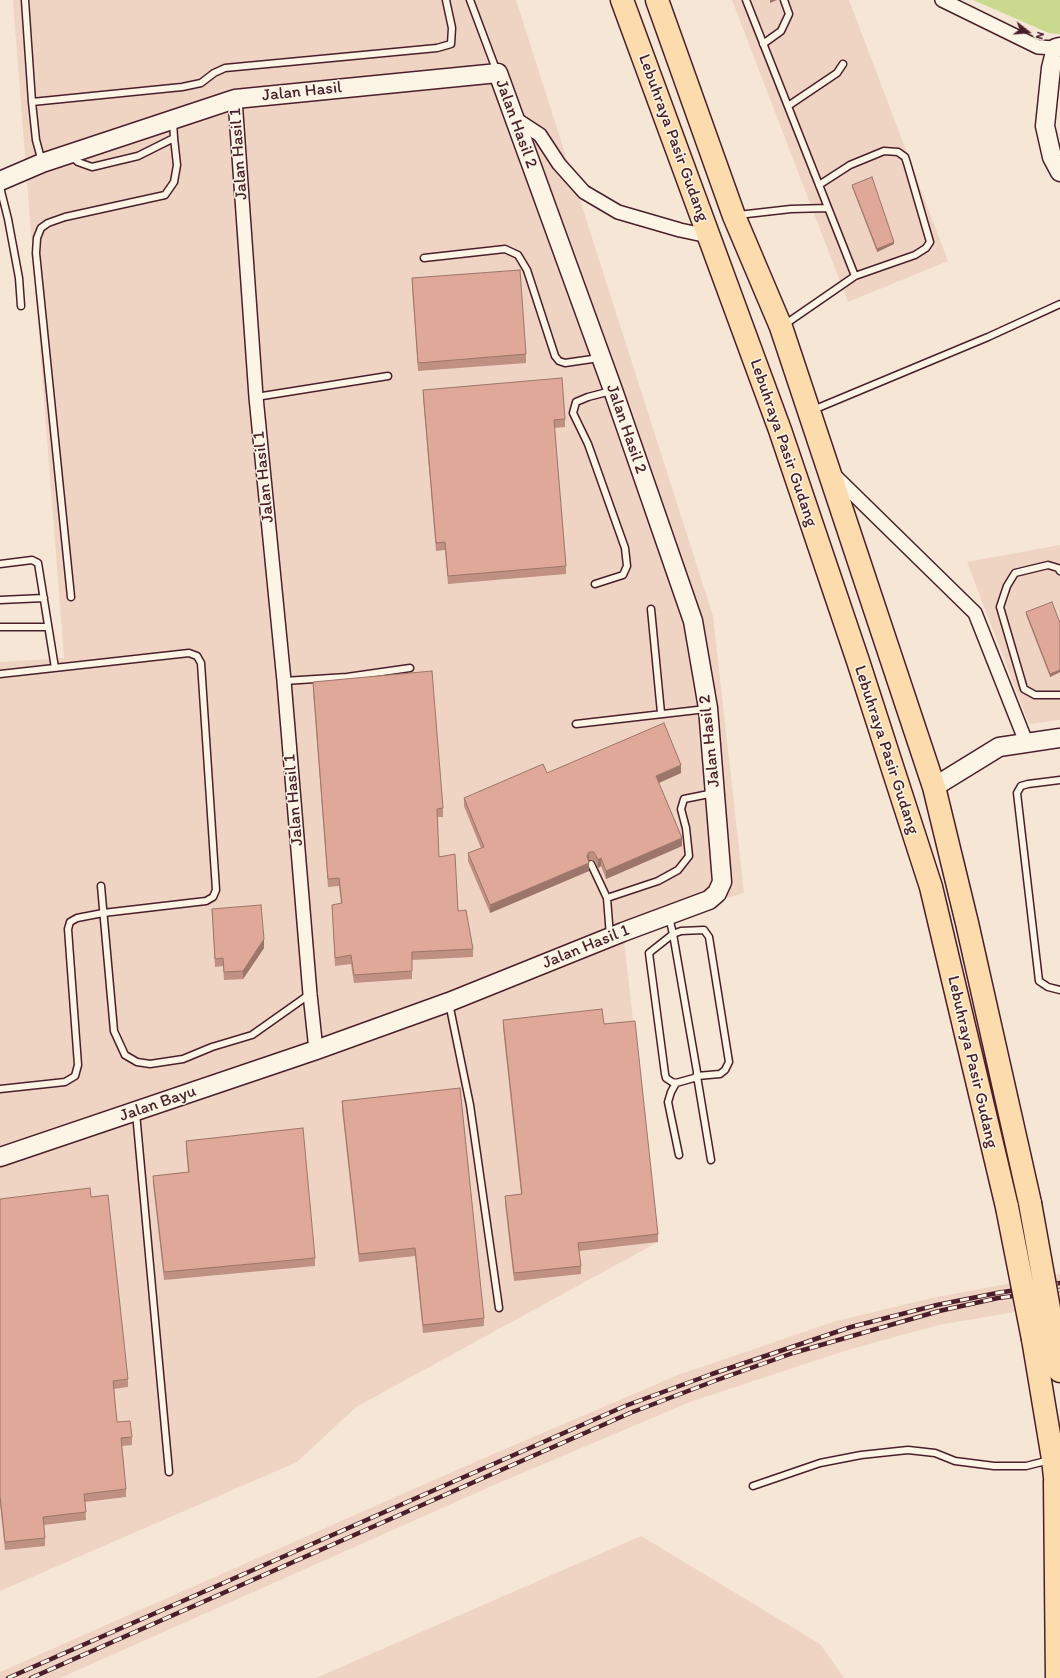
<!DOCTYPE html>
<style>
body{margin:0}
#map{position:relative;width:1060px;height:1678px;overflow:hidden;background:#f6e6d6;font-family:Itim,sans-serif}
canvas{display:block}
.north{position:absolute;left:1008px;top:12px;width:40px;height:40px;-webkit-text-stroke:3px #fcf5e5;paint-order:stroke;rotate:107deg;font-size:11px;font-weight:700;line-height:16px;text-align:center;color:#4a1f2b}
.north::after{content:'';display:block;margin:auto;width:14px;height:18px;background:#4a1f2b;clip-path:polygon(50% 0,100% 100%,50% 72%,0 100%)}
</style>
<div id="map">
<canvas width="1060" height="1678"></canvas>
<div class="north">N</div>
</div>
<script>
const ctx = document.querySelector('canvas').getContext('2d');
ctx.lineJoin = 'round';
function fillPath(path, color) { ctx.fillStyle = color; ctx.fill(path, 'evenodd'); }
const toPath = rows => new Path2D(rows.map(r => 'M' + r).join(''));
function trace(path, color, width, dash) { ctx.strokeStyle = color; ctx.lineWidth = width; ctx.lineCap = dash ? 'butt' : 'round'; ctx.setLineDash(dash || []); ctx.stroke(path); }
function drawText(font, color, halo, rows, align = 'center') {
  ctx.font = font + ' Itim,sans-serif'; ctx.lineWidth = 3; ctx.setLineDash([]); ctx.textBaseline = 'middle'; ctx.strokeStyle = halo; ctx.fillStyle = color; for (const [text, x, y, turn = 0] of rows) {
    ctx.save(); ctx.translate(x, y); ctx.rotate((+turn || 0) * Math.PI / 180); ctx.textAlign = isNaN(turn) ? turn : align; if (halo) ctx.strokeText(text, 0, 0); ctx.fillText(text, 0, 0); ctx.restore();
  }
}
const built = toPath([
 [13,0,516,0,713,616,744,893,668,915,623,932,658,1242,356,1407,297,1462,0,1591,0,662,64,658],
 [732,0,849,0,948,261,848,302],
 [1060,545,1060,720,1029,724,967,562],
 [1060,1274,1060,1304,939,1325,847,1350,690,1402,494,1485,60,1678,0,1678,0,1672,477,1461,678,1375,836,1321,932,1298],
 [641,1536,820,1644,844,1678,316,1678]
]);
const green = toPath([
 [973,0,1060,0,1060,34,1049,33]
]);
const lane = toPath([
 [25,0,32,102,36,140,42,162],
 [470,0,497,72],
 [746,0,855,276,784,325],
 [763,44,781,31,789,14,784,0],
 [32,102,182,87,201,83,214,73,225,68,437,48,451,44,452,28,446,0],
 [788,106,837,73,843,64],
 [71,156,78,162,92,167,138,156,174,138,173,121],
 [819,185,850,165,884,151,898,152,905,157,907,163,930,242,926,248,915,255,855,276],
 [0,187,8,219,19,278,21,306],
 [738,215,791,209,828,208],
 [424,258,505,249,518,255,527,270,555,356,559,361,565,363,599,358],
 [256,397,388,376],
 [813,410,988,337,1060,304],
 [0,564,32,560,38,563,55,668],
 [1060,571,1058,568,1048,565,1015,573,1007,586,1000,607,1024,689,1035,695,1060,695],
 [595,584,623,575,627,566,625,548,588,444,573,413,576,402,588,397,611,391],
 [71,597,36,253,37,238,41,228,48,223,65,217,165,195,174,182,177,165,174,138],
 [0,600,44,598],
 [651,609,661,713],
 [0,627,48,627],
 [0,674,189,653,197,656,201,663,216,890,213,897,206,901,103,913,77,918,70,922,68,929,78,1065,75,1076,65,1082,0,1089],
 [284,681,347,677,410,668],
 [576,724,706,709],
 [1060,780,1028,784,1021,786,1017,793,1039,981,1048,987,1060,990],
 [591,864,607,898,658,881,678,870,689,856,686,828,681,809,684,799,714,793],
 [101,886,114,1031,125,1055,137,1062,150,1064,183,1059,212,1047,252,1035,310,994],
 [607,898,610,936],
 [669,917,673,934,697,1072,697,1076,694,1078,676,1083,672,1082,666,1078,665,1074,649,953,673,934,681,931,704,930,709,937,729,1062,725,1070,720,1074,697,1076,711,1160],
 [449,1003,470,1105,499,1308],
 [676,1083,671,1092,668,1102,679,1155],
 [136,1113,169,1472],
 [753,1486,820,1463,861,1455,908,1450,935,1453,955,1461,994,1466,1026,1466,1050,1460]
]);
const street = toPath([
 [942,0,1038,47,1056,48],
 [235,99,256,397,284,681,310,994,316,1050],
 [514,118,540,135,559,164,584,192,618,212,680,230,708,236],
 [833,474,975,613,1026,742]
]);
const secondary = toPath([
 [1060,47,1056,48,1051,68,1045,126,1052,157,1060,172],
 [0,181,42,163,235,99,498,73,613,390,693,621,708,708,722,882,717,893,709,900,623,932,449,1002,316,1050,0,1157],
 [934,787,999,747,1060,738]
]);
const highway = toPath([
 [622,0,780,430,858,661,931,887,1007,1207],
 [657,0,734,216,781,327,934,787,967,923,1030,1203],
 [1053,1331,1060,1371],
 [1033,1339,1053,1459,1057,1496],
 [1055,1482,1057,1678]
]);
const rail = toPath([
 [8,1678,625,1406,712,1374,851,1327,937,1305,997,1293,1060,1283],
 [31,1678,630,1413,717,1380,793,1353,939,1311,998,1298,1060,1290]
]);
const highwayBridge = toPath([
 [1030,1203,1053,1331],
 [1007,1207,1033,1339]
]);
const wall = toPath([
 [852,185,894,244,877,252,852,187],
 [412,278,526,354,526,363,418,371,412,286],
 [423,390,565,419,565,427,554,428,566,566,566,574,448,584,445,550,436,551,423,398],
 [1026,612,1060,623,1060,672,1050,677,1026,615],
 [313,682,443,808,443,817,437,817,439,857,458,911,473,949,473,957,412,960,412,979,354,983,351,964,335,966,332,905,341,903,339,886,328,887,313,690],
 [547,773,681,773,659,783,682,846,606,879,601,866,598,868,594,861,589,860,589,871,490,913,468,861,468,853,481,848,464,806,464,798],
 [212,909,264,948,243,979,224,980,223,966,215,967],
 [503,1020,604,1024,658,1234,658,1242,579,1251,581,1266,581,1274,514,1281,505,1204,505,1196,521,1194,503,1028],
 [342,1101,484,1318,484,1326,423,1333,415,1256,359,1262,342,1109],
 [186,1141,315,1258,315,1266,164,1280,153,1184,153,1176,188,1172,186,1149],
 [91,1197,128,1379,128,1387,114,1389,117,1422,132,1437,132,1445,122,1446,126,1489,126,1497,85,1502,86,1520,44,1525,45,1538,45,1546,5,1550,0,1504,0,1199]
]);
const shadedWall = toPath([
 [770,0,777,0,770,3],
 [894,242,894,244,877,252,877,249],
 [1060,670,1060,672,1050,677,1050,674],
 [681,765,681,773,656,784,656,776],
 [682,838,682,846,606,879,606,871],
 [589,852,589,860,587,864,587,856],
 [601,858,601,866,598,868,598,860],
 [589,863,589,871,490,913,490,905],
 [264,939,264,948,243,979,243,971]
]);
const building = toPath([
 [872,177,894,242,877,249,852,185,872,177],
 [520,270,526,354,418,363,412,278,520,270],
 [562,378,565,419,554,420,566,566,448,576,445,542,436,543,423,390,562,378],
 [1052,602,1060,623,1060,670,1050,674,1026,612,1052,602],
 [432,671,443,808,437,809,439,857,455,854,458,911,466,910,473,949,412,952,412,971,354,975,351,955,335,958,332,905,342,903,339,878,328,879,313,682,432,671],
 [664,723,681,765,656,776,682,838,606,871,601,858,598,860,594,852,589,852,587,856,589,863,490,905,468,853,484,847,464,798,543,764,547,773,664,723],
 [261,905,264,939,243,971,224,972,223,958,215,959,212,909,261,905],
 [602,1009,604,1024,635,1021,658,1234,578,1243,581,1266,514,1273,505,1196,522,1194,503,1020,602,1009],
 [460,1088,484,1318,423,1325,415,1248,359,1254,342,1101,460,1088],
 [303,1128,315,1258,164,1272,153,1176,189,1172,186,1141,303,1128],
 [90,1188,91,1197,108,1195,128,1379,113,1381,117,1422,130,1421,132,1437,121,1438,126,1489,84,1494,86,1512,43,1517,45,1538,5,1542,0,1496,0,1199,90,1188]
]);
const streetNames = [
 ["Jalan Hasil",302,92,-6],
 ["Jalan Hasil 2",516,124,70],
 ["Lebuhraya Pasir Gudang",673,138,70],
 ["Jalan Hasil 1",239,154,-94],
 ["Jalan Hasil 2",626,429,71],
 ["Lebuhraya Pasir Gudang",783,443,71],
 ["Jalan Hasil 1",264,477,-96],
 ["Jalan Hasil 2",710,741,-96],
 ["Lebuhraya Pasir Gudang",886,750,72],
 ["Jalan Hasil 1",294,800,-95],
 ["Jalan Hasil 1",586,947,-22],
 ["Lebuhraya Pasir Gudang",972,1062,77],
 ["Jalan Bayu",158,1104,-19]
];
fillPath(built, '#efd3c3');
fillPath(green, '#c9da8e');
trace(lane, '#4a1f2b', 9);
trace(street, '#4a1f2b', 16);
trace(secondary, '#4a1f2b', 21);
trace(highway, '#4a1f2b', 25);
trace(lane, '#fcf5e5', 6);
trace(street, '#fcf5e5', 13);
trace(secondary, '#fcf5e5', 18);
trace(highway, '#fcdcac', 22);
trace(rail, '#4a1f2b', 4.5);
trace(rail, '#fcf5e5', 3, [9]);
trace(highwayBridge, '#4a1f2b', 25, []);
trace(highwayBridge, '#fcdcac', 22);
fillPath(wall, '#c09083');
fillPath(shadedWall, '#9c766a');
fillPath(building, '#dfa898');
trace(building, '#9c766a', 1);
drawText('17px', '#4a1f2b', '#fcf5e5', streetNames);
</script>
